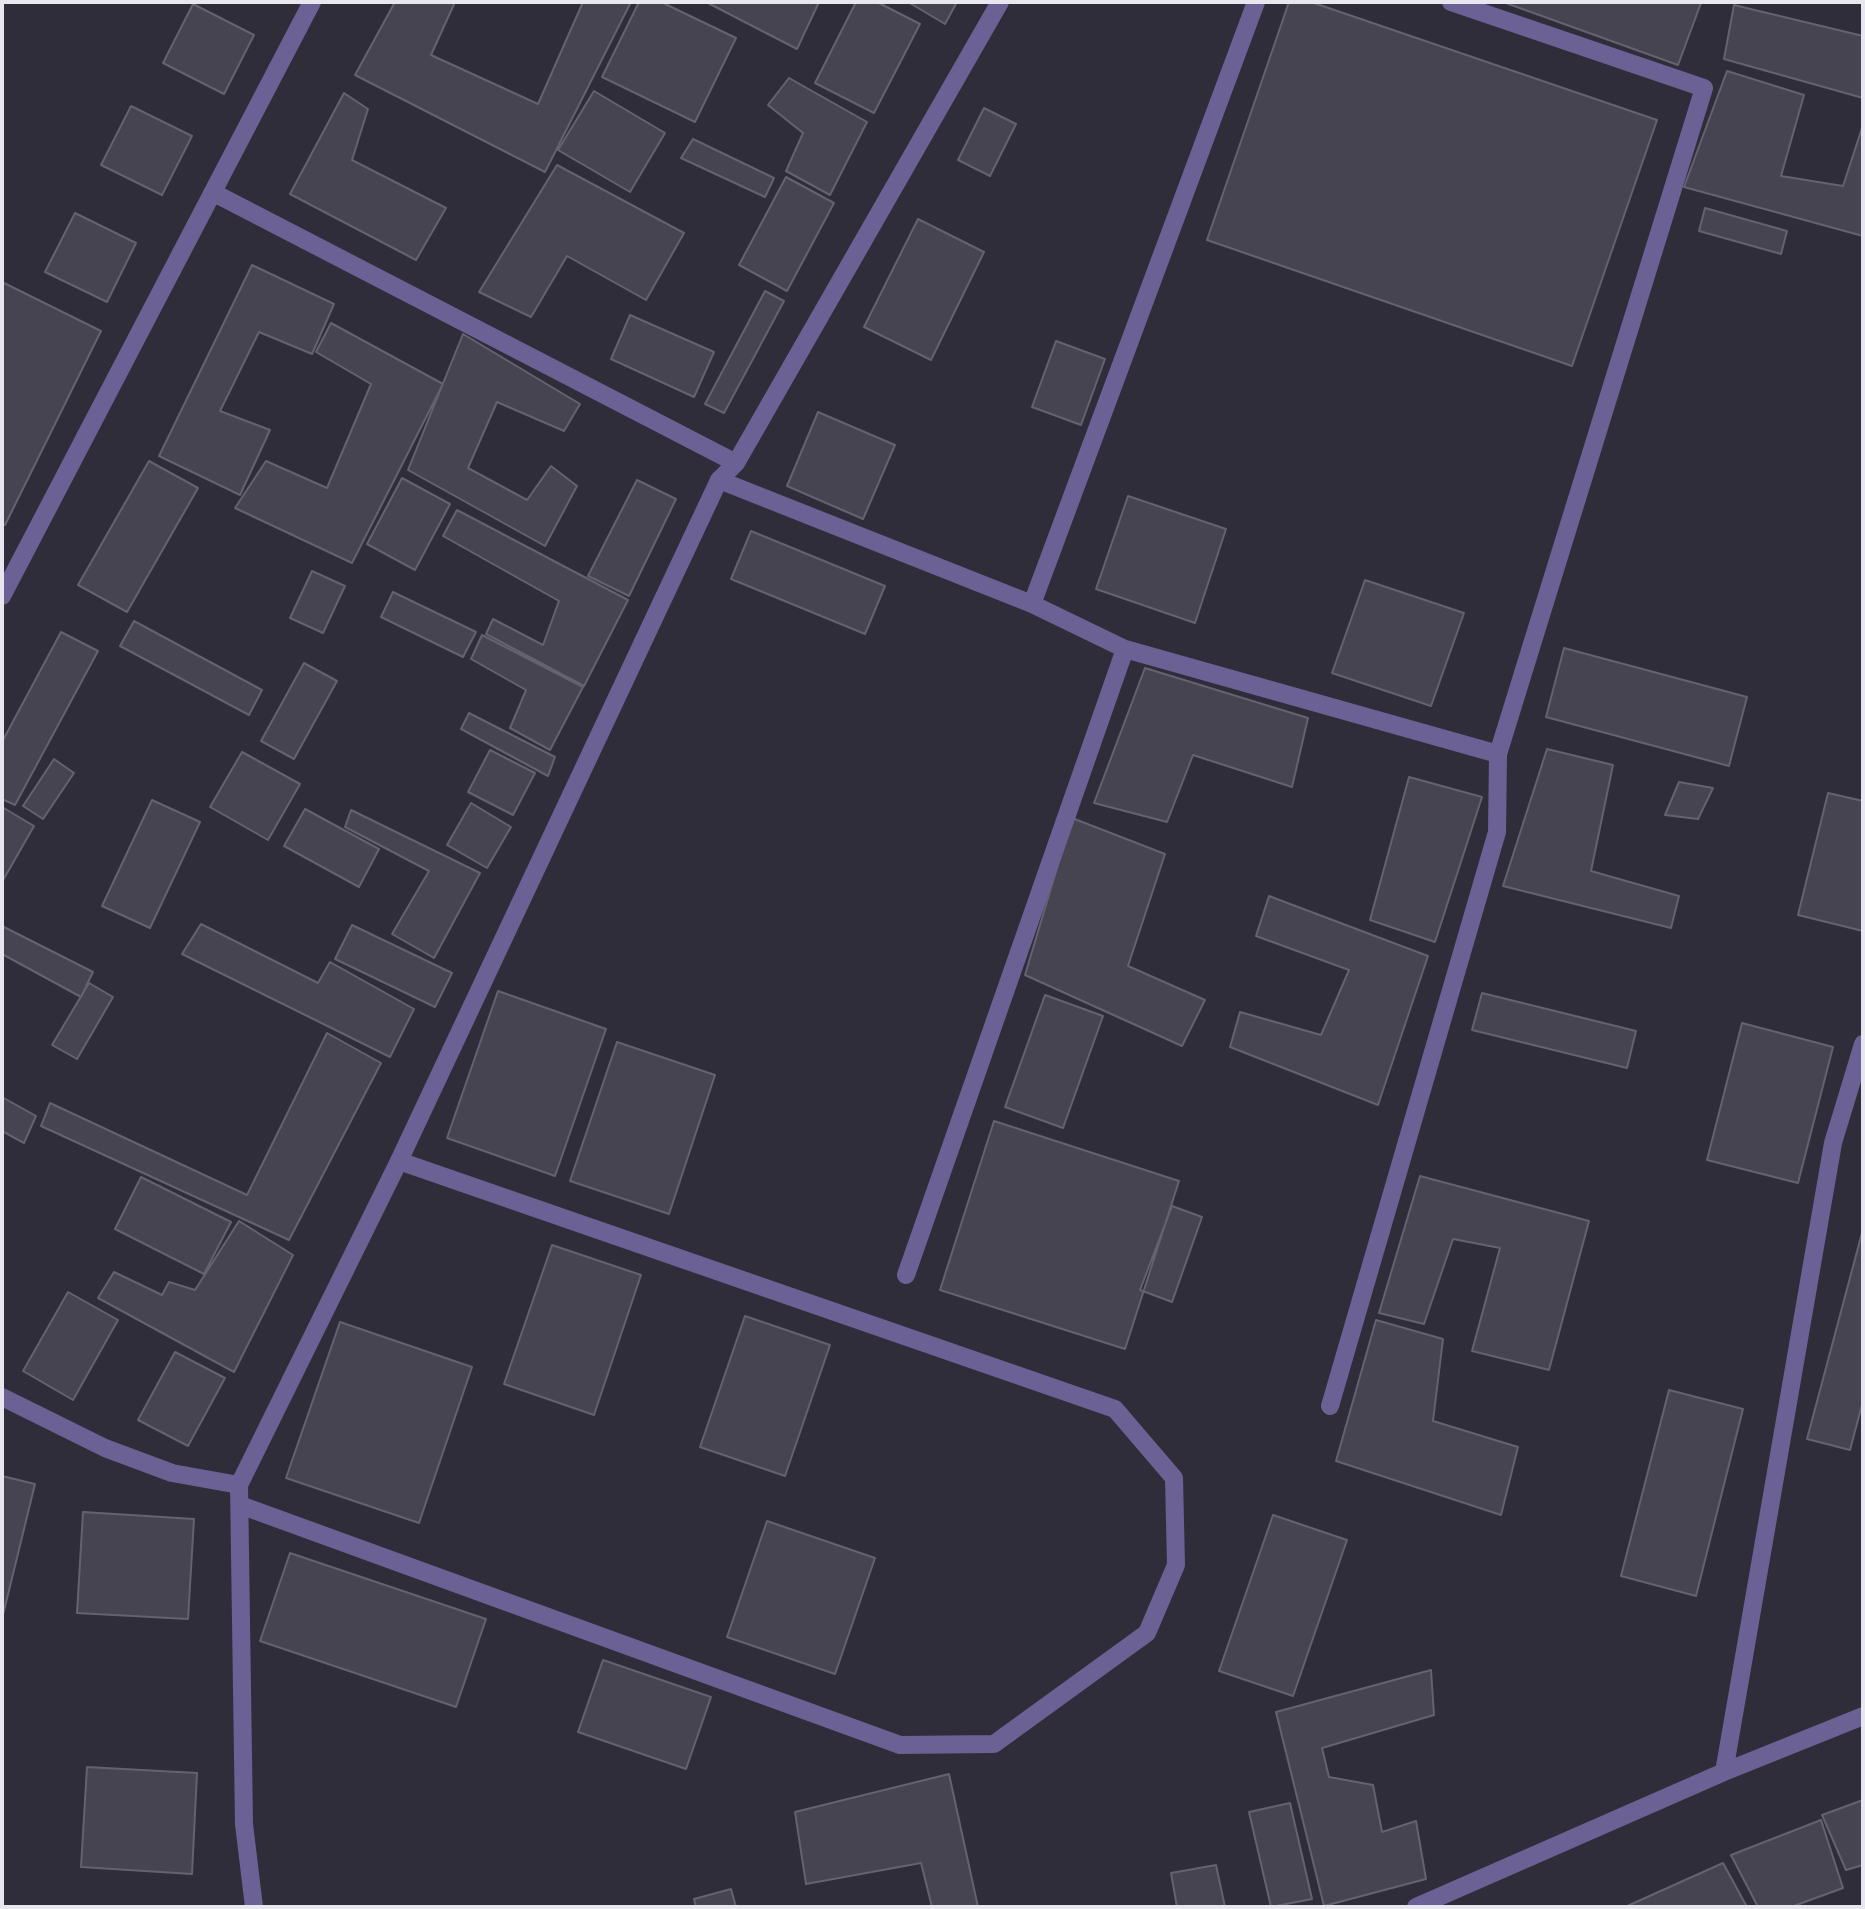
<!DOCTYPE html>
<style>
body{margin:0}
#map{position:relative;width:1865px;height:1909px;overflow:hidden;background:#302d3a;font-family:Mulish,sans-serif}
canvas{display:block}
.frame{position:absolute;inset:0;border:4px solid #e8e6ef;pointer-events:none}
</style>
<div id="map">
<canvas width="1865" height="1909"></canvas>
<div class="frame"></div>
</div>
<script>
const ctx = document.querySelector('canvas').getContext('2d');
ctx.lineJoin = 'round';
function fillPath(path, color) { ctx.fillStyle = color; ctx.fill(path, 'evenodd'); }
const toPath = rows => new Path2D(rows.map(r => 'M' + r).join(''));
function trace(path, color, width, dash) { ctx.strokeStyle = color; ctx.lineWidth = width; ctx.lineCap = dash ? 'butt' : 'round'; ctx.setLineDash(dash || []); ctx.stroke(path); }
const building = toPath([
 [395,2,455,2,431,55,538,104,583,2,631,2,545,172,355,75,395,2],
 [639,2,661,2,736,38,695,122,602,77,639,2],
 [706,2,819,2,797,49,706,2],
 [856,2,877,2,920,24,874,113,815,83,856,2],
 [908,2,957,2,945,24,908,2],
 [1289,2,1311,2,1657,120,1572,366,1207,240,1289,2],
 [1503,2,1697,2,1701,3,1678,65,1503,2],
 [193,4,254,35,224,94,163,63,193,4],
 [1734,5,1863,36,1863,98,1724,59,1734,5],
 [1727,71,1804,95,1781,176,1843,186,1863,125,1863,236,1684,187,1727,71],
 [789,78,867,122,830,195,786,171,803,133,768,105,789,78],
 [594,91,665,133,630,192,558,150,594,91],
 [344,93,368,109,352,160,446,208,416,260,290,194,344,93],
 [131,106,192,136,162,195,101,165,131,106],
 [984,108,1016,124,990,176,958,160,984,108],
 [693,139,774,178,765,197,681,158,693,139],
 [557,165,684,233,646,300,567,256,531,317,479,292,557,165],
 [786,177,834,203,787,291,739,265,786,177],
 [1705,208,1787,231,1781,254,1699,231,1705,208],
 [75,213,136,243,107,302,45,272,75,213],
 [918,219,984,252,931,360,864,327,918,219],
 [252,265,334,304,312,354,259,332,220,411,270,430,240,495,159,456,252,265],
 [2,282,101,331,5,525,2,523,2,282],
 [765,291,784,301,724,413,705,404,765,291],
 [630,315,714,352,694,397,611,359,630,315],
 [331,323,443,384,352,563,235,508,266,461,327,488,371,384,316,352,331,323],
 [463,334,580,404,564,431,497,402,468,468,527,500,551,466,577,486,545,546,408,470,463,334],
 [1056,341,1105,359,1081,425,1032,407,1056,341],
 [818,412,895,445,863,519,787,486,818,412],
 [149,461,198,488,127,612,78,585,149,461],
 [402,478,450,504,415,570,367,544,402,478],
 [637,480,676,499,629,596,588,576,637,480],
 [1128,496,1226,529,1195,623,1096,589,1128,496],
 [457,510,628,600,584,686,486,634,493,619,543,645,559,601,443,536,457,510],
 [751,531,885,586,865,634,731,579,751,531],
 [312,571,345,586,323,633,290,618,312,571],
 [1365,580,1464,613,1431,706,1332,673,1365,580],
 [393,592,476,632,463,657,381,617,393,592],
 [134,621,262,690,249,715,120,646,134,621],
 [61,632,98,651,15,805,2,799,2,742,61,632],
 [482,635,583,687,550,750,510,728,526,690,471,659,482,635],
 [1564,648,1747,697,1729,766,1546,717,1564,648],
 [304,663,337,681,294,759,261,741,304,663],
 [1145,668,1308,718,1292,787,1193,755,1167,822,1094,803,1145,668],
 [469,713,555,757,548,776,461,729,469,713],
 [1547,749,1613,765,1591,871,1679,896,1671,928,1503,886,1547,749],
 [490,750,535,773,513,815,468,792,490,750],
 [242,752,300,784,268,840,210,807,242,752],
 [54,759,74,773,43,819,23,806,54,759],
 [1409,777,1482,797,1435,942,1370,920,1409,777],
 [1679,782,1713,788,1698,819,1665,815,1679,782],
 [1828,793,1863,801,1863,931,1798,915,1828,793],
 [152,800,200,822,150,928,102,906,152,800],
 [471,803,511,827,487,868,447,845,471,803],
 [2,807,34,826,2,882,2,807],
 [305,809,379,849,359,887,284,846,305,809],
 [351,810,480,873,434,958,392,934,429,871,345,827,351,810],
 [1072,818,1165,854,1128,966,1205,1000,1182,1046,1025,975,1072,818],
 [1269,896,1428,956,1378,1105,1230,1047,1240,1012,1321,1035,1349,970,1256,936,1269,896],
 [201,924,318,983,330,962,414,1009,390,1057,182,954,201,924],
 [352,925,452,973,435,1007,335,959,352,925],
 [2,926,93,972,81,997,2,954,2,926],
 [89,983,113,997,77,1059,52,1045,89,983],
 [498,991,606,1029,555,1176,447,1138,498,991],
 [1482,993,1636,1031,1627,1068,1472,1030,1482,993],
 [1045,995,1103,1016,1063,1128,1005,1107,1045,995],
 [1742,1023,1833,1047,1798,1183,1707,1160,1742,1023],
 [327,1033,381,1063,289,1240,41,1126,50,1103,247,1195,327,1033],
 [617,1042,715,1075,669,1214,570,1181,617,1042],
 [2,1097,36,1116,24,1143,2,1131,2,1097],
 [994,1121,1179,1181,1125,1349,940,1290,994,1121],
 [1420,1176,1589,1221,1549,1370,1472,1351,1500,1248,1453,1239,1424,1324,1379,1313,1420,1176],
 [141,1177,231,1222,204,1274,115,1229,141,1177],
 [1172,1206,1202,1217,1172,1302,1140,1290,1172,1206],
 [239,1221,293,1255,234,1372,98,1298,114,1272,162,1295,169,1282,195,1290,239,1221],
 [1863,1229,1863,1401,1850,1450,1807,1439,1863,1229],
 [552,1245,641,1275,594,1415,504,1384,552,1245],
 [68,1292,118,1320,73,1400,23,1371,68,1292],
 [745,1316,830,1345,785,1476,700,1447,745,1316],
 [1376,1320,1443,1339,1433,1421,1518,1447,1501,1515,1336,1461,1376,1320],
 [340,1322,472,1367,419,1523,286,1478,340,1322],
 [175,1352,225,1378,188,1446,138,1420,175,1352],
 [1669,1390,1743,1409,1696,1596,1621,1576,1669,1390],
 [2,1476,35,1484,2,1619,2,1476],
 [83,1512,194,1519,188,1619,77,1613,83,1512],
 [1273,1515,1347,1540,1293,1696,1219,1671,1273,1515],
 [767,1521,875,1558,835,1674,727,1637,767,1521],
 [290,1553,486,1619,456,1707,260,1641,290,1553],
 [603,1660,711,1697,686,1769,578,1732,603,1660],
 [1431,1670,1434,1715,1322,1748,1329,1777,1373,1785,1382,1832,1416,1821,1426,1879,1324,1906,1276,1712,1431,1670],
 [87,1767,197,1773,192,1874,81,1867,87,1767],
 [949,1774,978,1907,932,1907,921,1863,806,1884,795,1812,949,1774],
 [1863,1800,1863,1865,1846,1870,1822,1815,1863,1800],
 [1290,1803,1312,1899,1271,1907,1249,1812,1290,1803],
 [1821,1820,1843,1888,1791,1907,1758,1907,1731,1855,1821,1820],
 [1723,1863,1747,1907,1625,1907,1723,1863],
 [1216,1865,1225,1907,1177,1907,1171,1873,1216,1865],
 [731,1889,736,1907,696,1907,694,1899,731,1889]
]);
const lane = toPath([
 [719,480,1032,604,1125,649],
 [1032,604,1256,2],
 [906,1275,1125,649,1498,754],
 [1330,1406,1497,832,1498,754,1704,88,1451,2],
 [240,1505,900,1745,994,1744,1147,1633,1176,1565,1174,1478,1115,1409,399,1161]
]);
const street = toPath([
 [214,193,736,463],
 [2,596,312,2],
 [2,1397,105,1448,172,1473,239,1485],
 [1724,1772,1833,1143,1863,1044],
 [254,1907,244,1824,239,1485,399,1161,719,480,736,463,1000,2],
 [1416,1907,1724,1772,1863,1716]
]);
fillPath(building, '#474452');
trace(building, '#646271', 2);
trace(lane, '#6c6194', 18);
trace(street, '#6c6194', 18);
</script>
